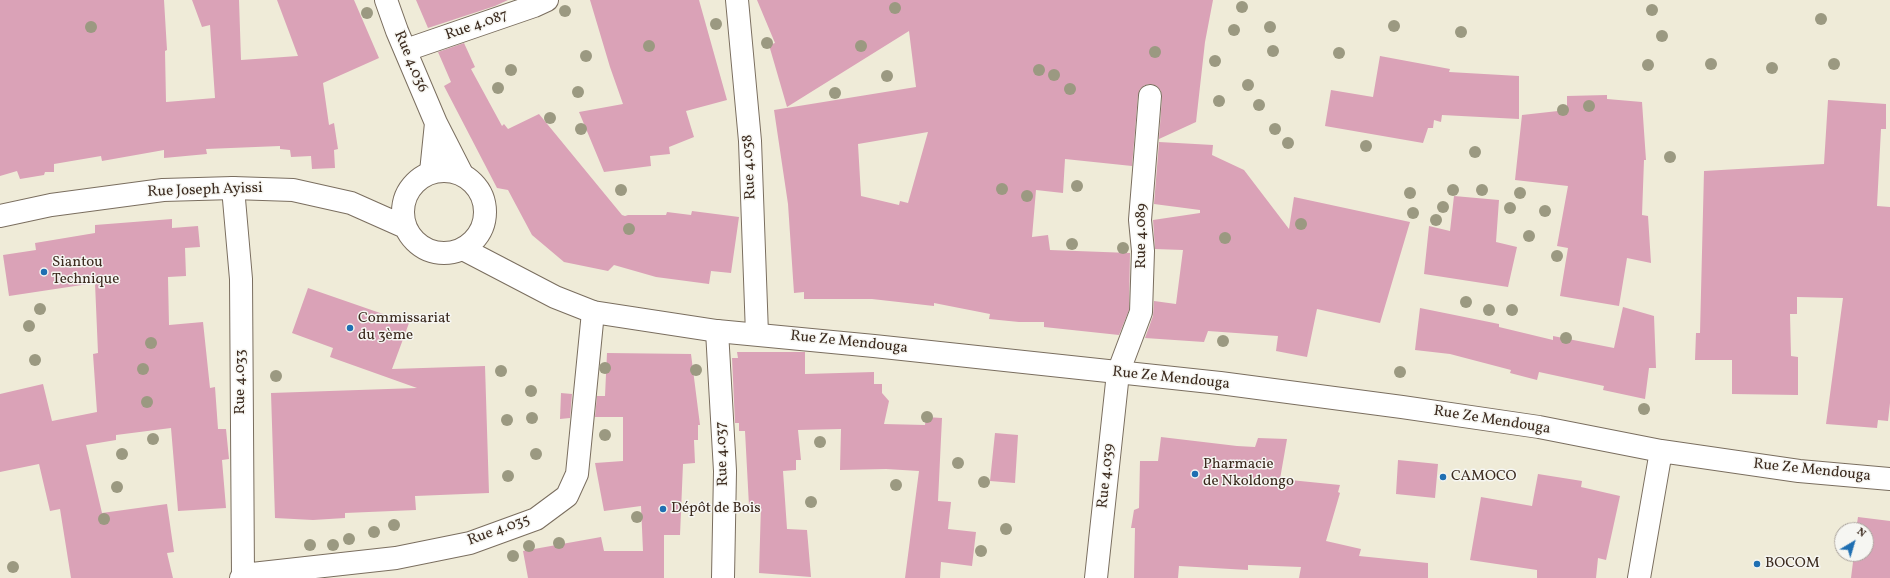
<!DOCTYPE html>
<meta charset="utf-8">
<style>
body{margin:0}
#map{position:relative;width:1890px;height:578px;overflow:hidden;background:#efebd8;font-family:Vollkorn,serif}
canvas{display:block}
.north{position:absolute;left:1834px;top:522px;width:40px;height:40px;box-sizing:border-box;background:#f6f6f2;border:1px solid #aba49d;border-radius:50%;rotate:38deg;font-size:11px;font-weight:700;line-height:16px;text-align:center;color:#3b2a1e}
.north::after{content:'';display:block;margin:auto;width:14px;height:18px;background:#1f6fb2;clip-path:polygon(50% 0,100% 100%,50% 72%,0 100%)}
</style>
<div id="map">
<canvas width="1890" height="578"></canvas>
<div class="north">N</div>
</div>
<script>
const ctx = document.querySelector('canvas').getContext('2d');
ctx.lineJoin = 'round';
function fillPath(path, color) { ctx.fillStyle = color; ctx.fill(path, 'evenodd'); }
const toPath = rows => new Path2D(rows.map(r => 'M' + r).join(''));
function trace(path, color, width, dash) { ctx.strokeStyle = color; ctx.lineWidth = width; ctx.lineCap = dash ? 'butt' : 'round'; ctx.setLineDash(dash || []); ctx.stroke(path); }
function drawText(font, color, halo, rows, align = 'center') {
  ctx.font = font + ' Vollkorn,serif'; ctx.lineWidth = 3; ctx.setLineDash([]); ctx.textBaseline = 'middle'; ctx.strokeStyle = halo; ctx.fillStyle = color; for (const [text, x, y, turn = 0] of rows) {
    ctx.save(); ctx.translate(x, y); ctx.rotate((+turn || 0) * Math.PI / 180); ctx.textAlign = isNaN(turn) ? turn : align; if (halo) ctx.strokeText(text, 0, 0); ctx.fillText(text, 0, 0); ctx.restore();
  }
}
const building = toPath([
 [0,0,164,0,167,50,165,51,166,102,215,98,210,25,202,27,192,0,239,0,241,60,298,56,277,0,354,0,379,58,323,83,329,125,334,123,338,149,334,150,335,168,312,169,311,156,291,157,290,150,280,149,280,146,206,149,207,154,164,158,164,150,102,161,101,156,54,164,54,172,45,172,44,175,20,179,17,171,0,176],
 [416,0,508,0,495,6,428,28],
 [590,0,699,0,727,100,686,111,694,137,669,147,670,154,650,156,651,166,604,172,579,112,623,104,610,67],
 [757,0,1213,0,1205,42,1196,122,1159,139,1162,97,1161,91,1157,86,1151,84,1145,85,1140,89,1138,95,1132,166,1065,159,1063,193,1036,190,1032,237,1048,235,1050,250,1130,253,1129,310,1119,335,1044,327,1044,322,1019,322,989,319,990,314,934,303,934,306,872,299,804,299,804,292,794,293,788,204,774,110,916,87,909,31,787,107,769,45,775,43],
 [928,132,908,203,900,201,899,205,861,196,858,144],
 [464,43,475,67,471,69,502,126,504,124,508,129,539,114,622,215,625,216,628,215,666,215,667,212,691,215,692,211,739,217,731,273,711,271,709,284,656,277,614,265,608,271,564,262,532,235,508,190,497,188,444,86,451,82,438,52],
 [1380,56,1450,69,1449,72,1519,76,1519,119,1442,115,1441,122,1434,120,1433,128,1428,128,1423,143,1325,126,1331,90,1373,97],
 [1607,95,1607,99,1642,102,1646,160,1644,160,1642,215,1648,216,1651,263,1627,258,1619,306,1560,296,1568,248,1557,246,1568,186,1515,180,1522,115,1567,110,1567,96],
 [1828,100,1886,104,1886,129,1881,129,1877,206,1890,207,1890,403,1888,421,1878,420,1877,428,1826,424,1843,298,1797,297,1797,314,1790,314,1791,356,1798,357,1798,395,1732,394,1732,360,1695,360,1696,333,1700,333,1704,171,1824,164],
 [1159,142,1213,145,1212,155,1244,170,1289,229,1294,197,1410,222,1380,323,1317,309,1307,357,1276,351,1278,336,1208,331,1204,342,1145,338,1153,316,1154,301,1176,304,1183,250,1155,249,1153,220,1200,213,1200,210,1154,204],
 [1454,196,1499,200,1496,242,1517,247,1508,287,1424,274,1429,226,1450,231],
 [172,219,172,228,198,226,200,247,185,248,186,276,168,277,169,325,203,322,210,388,215,387,218,429,226,429,229,459,222,460,226,508,178,511,171,428,116,435,116,440,86,445,102,513,167,504,174,552,167,553,173,578,71,578,60,509,50,511,39,464,0,472,0,394,43,384,52,421,97,412,93,354,98,353,95,283,9,296,3,255,36,250,35,243,95,233,95,225],
 [308,288,409,323,392,369,485,366,489,493,415,496,416,510,345,513,345,518,313,520,275,518,271,393,417,388,330,357,333,348,292,333],
 [1623,307,1654,316,1656,368,1649,368,1645,399,1603,390,1604,386,1539,372,1537,380,1510,373,1511,370,1450,354,1415,350,1420,308,1499,324,1499,327,1553,340,1553,336,1614,348],
 [737,352,805,352,805,374,874,372,874,384,882,384,882,393,889,401,884,424,925,425,926,417,942,418,938,501,951,502,948,529,976,532,972,566,941,562,940,578,905,578,919,471,886,469,840,470,841,429,798,430,801,460,796,460,796,470,783,471,787,529,807,530,811,577,759,573,761,505,749,506,745,431,739,431,739,423,735,423,732,358,738,358],
 [607,353,691,354,700,425,698,425,698,440,694,440,695,463,683,464,680,535,664,535,664,578,528,578,523,551,601,537,604,551,643,551,641,506,604,511,595,463,623,461,623,417,595,417,597,396,605,396],
 [561,393,572,394,570,418,560,419],
 [995,433,1018,435,1015,483,990,481],
 [1161,437,1237,446,1255,447,1258,438,1287,439,1280,479,1340,485,1338,492,1340,493,1326,541,1361,549,1359,556,1428,563,1428,578,1299,578,1301,567,1248,565,1248,570,1179,566,1178,578,1134,578,1135,528,1131,528,1134,510,1139,508,1140,461,1158,461],
 [1398,460,1438,464,1435,498,1396,494],
 [1538,474,1582,481,1581,487,1620,496,1606,560,1598,558,1596,578,1537,578,1537,570,1470,560,1481,497,1532,506],
 [1858,517,1890,521,1890,578,1851,578,1854,554,1866,554,1866,530,1856,530]
]);
const minor = toPath([
 [386,0,397,31,436,123,462,174],
 [737,0,750,141,757,334],
 [406,50,534,6,547,0],
 [431,172,436,123],
 [233,188,241,279,243,575],
 [717,331,725,471,723,578],
 [241,578,243,575,396,558,470,543,536,519,567,496,577,474,593,312],
 [1096,578,1118,373,1141,312,1143,251,1140,220,1150,96]
]);
const major = toPath([
 '403 212a41 41 0 1 1 82 0a41 41 0 1 1-82 0Z',
 [0,216,51,205,163,190,233,188,293,190,351,203,405,227],
 [463,249,555,297,593,312,717,331,874,346,1220,383,1402,407,1539,427,1661,451,1799,471,1890,479],
 [1639,578,1661,451]
]);
const trees = [
 [1242,7],
 [895,8],
 [1652,10],
 [565,11],
 [367,13],
 [1821,19],
 [716,24],
 [1394,26],
 [91,27],
 [1270,27],
 [1234,30],
 [1461,32],
 [1662,36],
 [767,43],
 [649,46],
 [861,46],
 [1273,51],
 [1155,52],
 [1339,53],
 [586,56],
 [1215,61],
 [1711,64],
 [1834,64],
 [1648,65],
 [1772,68],
 [511,70],
 [1039,70],
 [1054,75],
 [887,76],
 [1248,85],
 [498,88],
 [1070,89],
 [578,92],
 [835,93],
 [1219,101],
 [1259,105],
 [1589,106],
 [1563,110],
 [550,118],
 [581,129],
 [1275,129],
 [1288,143],
 [1366,146],
 [1475,152],
 [1670,157],
 [1077,186],
 [1002,189],
 [621,190],
 [1453,190],
 [1482,190],
 [1410,193],
 [1520,193],
 [1027,196],
 [1443,207],
 [1510,208],
 [1545,211],
 [1413,213],
 [1436,220],
 [1301,224],
 [629,229],
 [1529,236],
 [1225,238],
 [1072,244],
 [1123,248],
 [1557,256],
 [1466,302],
 [40,309],
 [1489,310],
 [1512,310],
 [29,326],
 [1566,338],
 [1223,341],
 [151,343],
 [35,360],
 [605,368],
 [143,369],
 [696,370],
 [501,371],
 [1400,372],
 [276,376],
 [531,391],
 [147,402],
 [1644,409],
 [927,417],
 [532,418],
 [507,420],
 [605,435],
 [153,439],
 [820,442],
 [122,454],
 [536,454],
 [958,463],
 [508,476],
 [984,482],
 [896,485],
 [117,487],
 [811,502],
 [637,517],
 [104,519],
 [394,525],
 [1006,529],
 [374,532],
 [349,539],
 [559,543],
 [310,545],
 [333,545],
 [529,546],
 [981,551],
 [513,556],
 [13,567]
];
const markers = [
 [44,272,4,"#1f6fb2"],
 [350,328,4,"#1f6fb2"],
 [1195,474,4,"#1f6fb2"],
 [1443,477,4,"#1f6fb2"],
 [663,509,4,"#1f6fb2"],
 [1757,564,4,"#1f6fb2"]
];
const streetNames = [
 ["Rue 4.087",477,26,-19],
 ["Rue 4.036",410,62,67],
 ["Rue 4.038",750,167,-93],
 ["Rue Joseph Ayissi",205,191,-2],
 ["Rue 4.089",1142,236,-90],
 ["Rue Ze Mendouga",849,343,6],
 ["Rue Ze Mendouga",1171,379,6],
 ["Rue 4.033",241,382,-90],
 ["Rue Ze Mendouga",1492,421,9],
 ["Rue 4.037",723,454,-92],
 ["Rue Ze Mendouga",1812,471,6],
 ["Rue 4.039",1107,476,-84],
 ["Rue 4.035",499,531,-20]
];
const poiNames = [
 ["Siantou",52,263],
 ["Technique",52,280],
 ["Commissariat",358,319],
 ["du 3ème",358,336],
 ["Pharmacie",1203,465],
 ["de Nkoldongo",1203,482],
 ["CAMOCO",1451,477],
 ["Dépôt de Bois",671,509],
 ["BOCOM",1765,564]
];
fillPath(building, '#daa2b7');
trace(minor, '#7a6e5f', 24);
trace(major, '#7a6e5f', 24);
trace(minor, '#fff', 22);
trace(major, '#fff', 22);
ctx.fillStyle = '#9b9981';
for (const [x, y] of trees) { ctx.beginPath(); ctx.arc(x, y, 6, 0, 2 * Math.PI); ctx.fill(); }
for (const [x, y, r, color] of markers) { const dot = new Path2D(); dot.arc(x, y, r, 0, 2 * Math.PI); ctx.fillStyle = color; ctx.fill(dot); trace(dot, '#f6f6f2', 1.5); }
drawText('15px', '#3b2a1e', '#f6f6f2', streetNames);
drawText('15px', '#3b2a1e', '#f6f6f2', poiNames, 'left');
</script>
